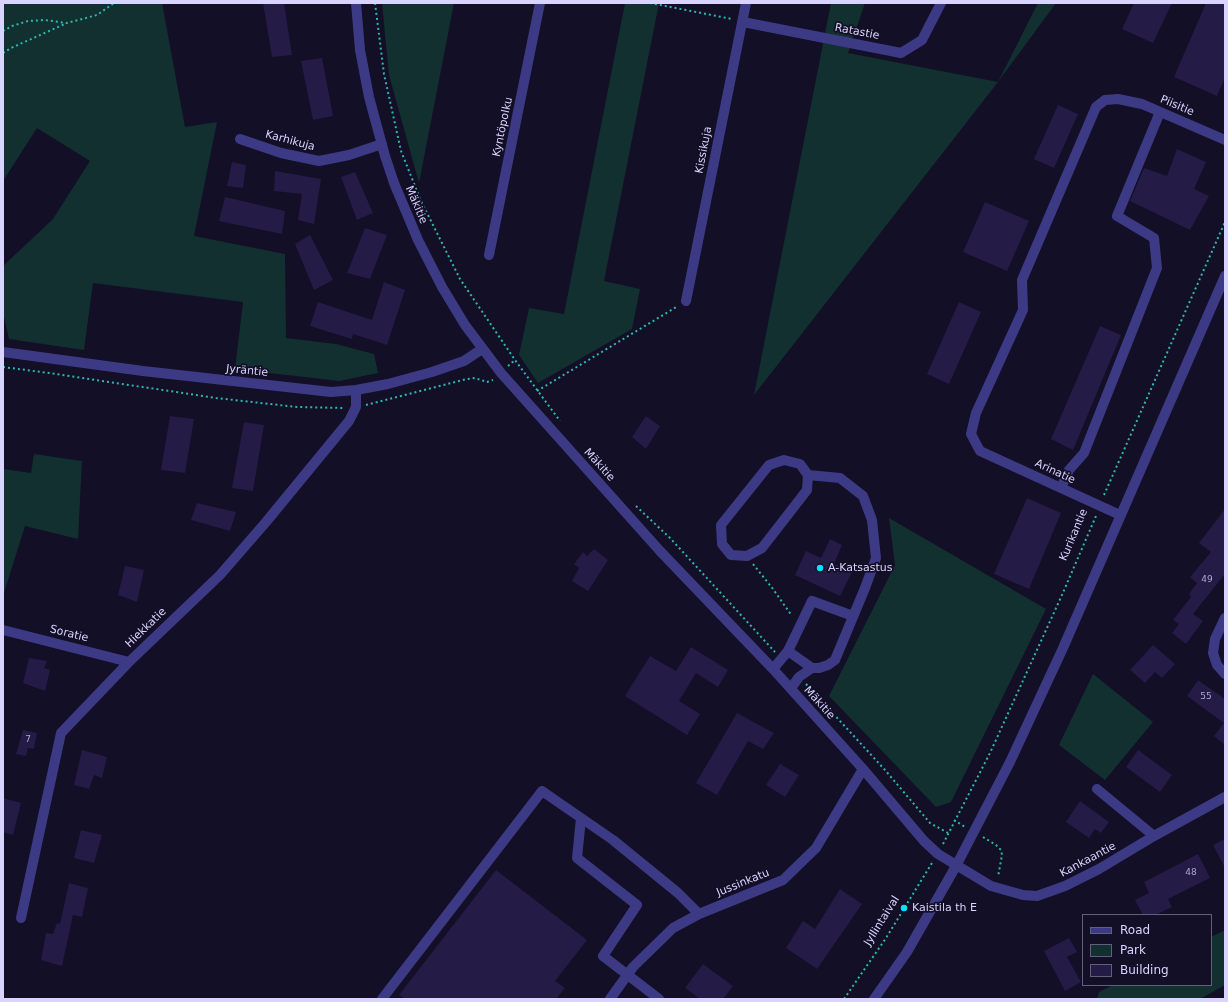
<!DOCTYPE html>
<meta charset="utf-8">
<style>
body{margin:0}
#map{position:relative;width:1228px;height:1002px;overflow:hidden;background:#130f26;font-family:"DejaVu Sans",sans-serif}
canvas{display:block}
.frame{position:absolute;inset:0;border:4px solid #d9d4ff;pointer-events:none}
.legend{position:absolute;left:1082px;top:914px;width:130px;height:72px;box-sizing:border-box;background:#130f26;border:1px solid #625e7d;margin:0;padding:5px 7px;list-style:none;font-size:12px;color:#d9d4ff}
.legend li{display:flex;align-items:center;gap:8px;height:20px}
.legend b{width:20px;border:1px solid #625e7d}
</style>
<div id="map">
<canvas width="1228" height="1002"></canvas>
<div class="frame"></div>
<ul class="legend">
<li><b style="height:5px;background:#3d3a85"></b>Road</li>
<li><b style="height:11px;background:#12302f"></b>Park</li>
<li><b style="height:11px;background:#241b47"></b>Building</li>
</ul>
</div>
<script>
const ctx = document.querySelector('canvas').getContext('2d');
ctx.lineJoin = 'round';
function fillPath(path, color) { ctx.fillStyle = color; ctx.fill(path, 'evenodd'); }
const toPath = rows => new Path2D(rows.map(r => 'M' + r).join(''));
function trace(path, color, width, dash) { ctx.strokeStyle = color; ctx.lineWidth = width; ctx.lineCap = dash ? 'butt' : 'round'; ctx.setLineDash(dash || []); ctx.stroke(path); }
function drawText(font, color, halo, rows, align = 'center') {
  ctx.font = font + ' "DejaVu Sans",sans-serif'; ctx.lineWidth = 3.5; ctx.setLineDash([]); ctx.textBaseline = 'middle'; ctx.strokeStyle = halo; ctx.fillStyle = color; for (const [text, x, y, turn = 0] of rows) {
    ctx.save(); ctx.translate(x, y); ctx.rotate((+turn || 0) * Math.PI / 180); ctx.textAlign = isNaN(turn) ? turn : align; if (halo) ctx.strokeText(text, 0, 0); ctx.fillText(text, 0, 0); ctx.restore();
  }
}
const green = toPath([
 [3,3,162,3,185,127,217,122,194,236,285,254,286,338,336,344,374,354,378,373,339,381,235,369,243,302,93,283,84,350,9,339,3,312,3,266,53,219,90,161,37,128,3,181],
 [382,3,454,3,419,183,389,75],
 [625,3,659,3,604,281,640,289,632,329,538,383,519,355,529,308,564,314],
 [831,3,865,3,848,53,998,82,1038,3,1056,3,998,82,754,395],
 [34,454,82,461,78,539,25,526,3,596,3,469,31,473],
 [889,518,1046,609,951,802,936,807,829,696,895,565],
 [1093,674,1153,722,1105,780,1059,745],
 [1225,930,1225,985,1200,999,1097,999,1099,992,1113,985,1211,985,1211,937]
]);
const building = toPath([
 [263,3,284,3,292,55,272,57],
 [1134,3,1172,3,1153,43,1122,29],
 [1206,3,1225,3,1225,77,1217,96,1174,77],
 [322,58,333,116,313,120,301,61],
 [1058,105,1078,114,1054,168,1034,159],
 [1177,149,1206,162,1194,189,1209,196,1190,230,1130,201,1144,168,1167,176],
 [232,162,246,165,243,188,227,186],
 [275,171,321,179,314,224,298,220,302,194,274,191],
 [355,172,373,213,357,220,341,177],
 [225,197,285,211,282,234,219,221],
 [985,202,1029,221,1007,271,963,252],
 [365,228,387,235,370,279,347,273],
 [310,235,333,280,314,290,295,244],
 [384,282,405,290,387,345,353,334,352,339,310,326,318,302,372,320],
 [959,302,981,312,949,384,927,374],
 [1100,326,1121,335,1073,450,1051,439],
 [170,416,194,419,185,473,161,470],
 [646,416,660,426,646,449,632,437],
 [244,422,264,425,253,491,232,488],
 [1027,498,1061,513,1029,589,994,574],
 [197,503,236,512,230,531,191,520],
 [1225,509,1225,574,1193,614,1203,621,1186,644,1172,633,1179,624,1173,620,1191,597,1189,594,1197,583,1190,577,1211,552,1199,543],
 [830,539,842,545,834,564,852,572,840,596,795,575,806,551,821,558],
 [594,549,608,560,588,591,572,581,579,568,574,564,583,552,587,556],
 [125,566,144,570,137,602,118,595],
 [1153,645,1175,664,1162,678,1155,672,1145,683,1130,670],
 [691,647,728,670,718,687,696,673,679,701,700,714,687,735,625,696,650,656,676,671],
 [29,658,47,661,44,668,50,670,45,691,23,683],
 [1198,680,1225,699,1225,745,1214,736,1224,723,1187,696],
 [737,713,774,733,763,749,748,741,717,795,696,783],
 [23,730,37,733,34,749,28,748,26,756,16,754],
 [82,750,107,757,102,778,94,775,89,789,74,785],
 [1138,750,1172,775,1160,792,1126,767],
 [780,764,799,775,785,797,766,785],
 [3,798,21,803,13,835,3,832],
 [1080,801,1109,822,1101,833,1095,829,1089,838,1066,822],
 [81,830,102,835,94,863,74,858],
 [1225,839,1225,868,1213,845],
 [1198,854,1210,878,1168,899,1172,907,1155,915,1143,915,1135,900,1149,893,1144,882],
 [496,870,587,940,555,981,565,988,556,999,405,999,399,995],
 [69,883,88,888,82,917,73,915,62,966,41,960,46,933,53,934,57,923,60,924],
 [840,889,862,904,817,969,786,948,803,921,815,929],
 [1069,938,1077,952,1067,957,1081,982,1065,991,1044,951],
 [703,964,733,986,723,999,700,999,685,988]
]);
const path = toPath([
 [375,3,384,74,401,151,421,201,460,279,515,360,560,421],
 [650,3,732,19],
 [3,31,12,26,28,21,45,20,67,23,97,15,114,3],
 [3,53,11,48,67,23],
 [508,366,515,360],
 [3,367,49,373,216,398,297,407,344,408],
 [537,391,678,306],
 [366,405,467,379,475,378,487,382,493,380],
 [1104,495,1225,222],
 [636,506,670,538,775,652],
 [753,564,773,589,792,616],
 [806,684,885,770,930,823,948,833],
 [954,820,965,827],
 [983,837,996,845,1001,850,1002,855,998,877],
 [943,844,990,753,1062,595,1096,516],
 [844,999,886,938,932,863]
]);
const minor = toPath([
 [356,3,360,50,369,97,385,156,394,183,418,240,442,287,465,325,501,373,660,551,773,669,863,769,924,841,938,854,991,886,1023,895,1037,896,1065,886,1099,869,1154,836,1225,797],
 [743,22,901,53,922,40,941,3],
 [240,139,281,153,319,161,349,155,382,144],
 [489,255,540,3],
 [686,301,746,3],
 [3,352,143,371,331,392,356,390,388,384,432,372,464,361,482,349],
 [1061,488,1069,470,1084,453,1157,268,1154,238,1117,216,1160,112],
 [1120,515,980,451,971,434,976,413,1023,310,1022,280,1096,107,1105,100,1118,99,1142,104,1225,140],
 [1225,618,1215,639,1213,653,1217,665,1225,674],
 [3,630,129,662],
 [812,668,788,651,812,601,853,616],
 [773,669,788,651],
 [791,688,799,677,812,668,819,668,828,665,835,660,865,588,876,558,872,520,863,496,840,478,808,475,800,464,784,460,769,465,721,525,722,544,731,555,747,556,762,548,807,490,808,475],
 [1097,789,1154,836],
 [581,818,577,858,637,905,603,956,659,999],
 [21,918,61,733,129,662,220,575,266,522,349,421,356,407,356,390],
 [382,999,542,791,613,840,678,893,699,914],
 [610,999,633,967,673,928,699,914,783,880,816,848,863,769],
 [874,999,907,952,956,866,1010,762,1063,648,1225,276]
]);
const markers = [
 [820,568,4,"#00e5ff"],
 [904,908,4,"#00e5ff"]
];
const numberNames = [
 ["49",1207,580],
 ["55",1206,697],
 ["7",28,740],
 ["48",1191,873]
];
const streetNames = [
 ["Ratastie",857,32,11],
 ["Piisitie",1177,106,23],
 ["Kyntöpolku",503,127,-78],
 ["Karhikuja",290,141,15],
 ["Kissikuja",704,150,-79],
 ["Mäkitie",416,205,67],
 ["Jyräntie",247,371,6],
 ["Mäkitie",599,465,48],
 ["Arinatie",1055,472,25],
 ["Kurikantie",1074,535,-67],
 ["Hiekkatie",146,628,-44],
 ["Soratie",69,634,14],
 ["Mäkitie",819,703,48],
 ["Kankaantie",1088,860,-28],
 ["Jussinkatu",743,883,-22],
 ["Jyllintaival",882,921,-58]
];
const poiNames = [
 ["A-Katsastus",828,568],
 ["Kaistila th E",912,908]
];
fillPath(green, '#12302f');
fillPath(building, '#241b47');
trace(path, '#2fb8b0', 2, [2, 3]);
trace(minor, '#3d3a85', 10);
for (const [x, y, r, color] of markers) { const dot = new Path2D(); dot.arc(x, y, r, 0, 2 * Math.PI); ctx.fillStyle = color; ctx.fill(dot); trace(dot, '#130f26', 1.5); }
drawText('9px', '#aca6d1', null, numberNames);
drawText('11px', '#d9d4ff', '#130f26', streetNames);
drawText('11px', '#d9d4ff', '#130f26', poiNames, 'left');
</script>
